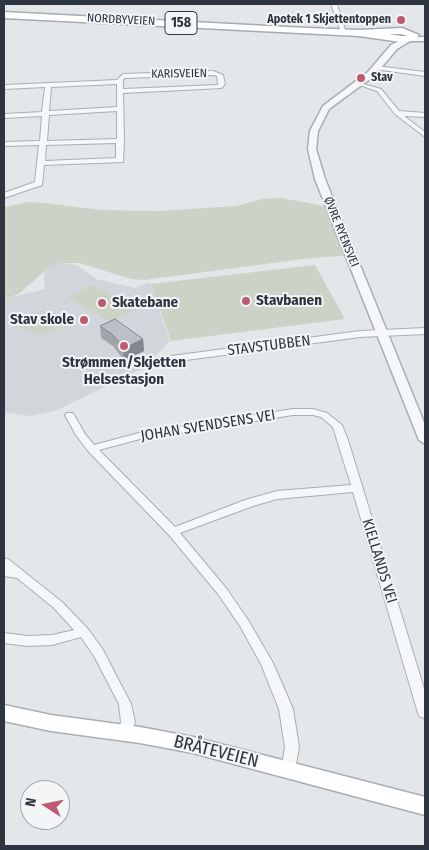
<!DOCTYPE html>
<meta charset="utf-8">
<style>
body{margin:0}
#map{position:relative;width:429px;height:850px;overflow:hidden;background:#e3e7ea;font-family:"Fira Sans Condensed",sans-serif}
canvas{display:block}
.frame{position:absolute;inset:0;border:5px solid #2d3640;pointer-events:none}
.north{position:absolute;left:20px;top:780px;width:50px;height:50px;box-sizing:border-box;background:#f3f5f7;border:1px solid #a4a9ae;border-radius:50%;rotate:281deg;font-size:14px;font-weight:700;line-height:20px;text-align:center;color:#2d3640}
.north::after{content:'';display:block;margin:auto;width:18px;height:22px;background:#c05870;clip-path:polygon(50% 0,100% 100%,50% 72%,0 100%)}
</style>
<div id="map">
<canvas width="429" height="850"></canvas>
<div class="frame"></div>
<div class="north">N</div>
</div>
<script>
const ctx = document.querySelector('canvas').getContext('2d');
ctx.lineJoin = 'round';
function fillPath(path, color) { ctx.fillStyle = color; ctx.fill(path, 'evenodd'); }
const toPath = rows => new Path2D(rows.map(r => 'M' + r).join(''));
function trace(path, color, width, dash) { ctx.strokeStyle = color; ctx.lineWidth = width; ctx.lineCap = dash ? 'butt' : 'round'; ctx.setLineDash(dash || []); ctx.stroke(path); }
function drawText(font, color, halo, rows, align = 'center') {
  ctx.font = font + ' "Fira Sans Condensed",sans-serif'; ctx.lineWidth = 4; ctx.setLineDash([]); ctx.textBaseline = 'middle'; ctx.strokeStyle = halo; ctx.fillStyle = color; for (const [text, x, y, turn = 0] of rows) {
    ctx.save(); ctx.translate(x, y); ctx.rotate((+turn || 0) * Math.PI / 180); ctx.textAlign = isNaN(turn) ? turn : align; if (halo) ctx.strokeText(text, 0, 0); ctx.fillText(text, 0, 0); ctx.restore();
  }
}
const built = toPath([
 [55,262,76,265,96,279,135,288,150,282,170,341,144,368,55,411,29,416,4,412,4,299,45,289,44,272]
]);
const green = toPath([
 [281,198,335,208,355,255,311,258,144,280,131,279,79,263,58,263,48,268,20,293,11,297,4,298,4,207,29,202,45,203,101,210,159,211,236,206,263,199],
 [315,265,345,319,171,341,151,284],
 [93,285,136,309,110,322,68,297],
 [41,310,70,322,41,336,12,324]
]);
const minor = toPath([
 [331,4,337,4,346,33,341,32,331,4],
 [376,66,425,72,425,76,374,69,374,67,376,66],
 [213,71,223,75,225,84,222,88,123,93,124,141,123,162,44,165,42,185,4,198,4,193,35,182,39,145,4,146,4,142,40,141,42,116,4,118,4,114,42,112,45,87,4,89,4,85,117,80,123,74,213,71],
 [213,75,217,76,218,85,123,89,123,79,125,78,213,75],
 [117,84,117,107,49,111,51,87,117,84],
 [117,111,117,139,47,141,49,115,117,111],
 [116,143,116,158,45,161,46,145,116,143],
 [356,82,381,89,399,111,425,113,425,117,404,116,425,132,425,137,395,114,377,91,356,84,356,82],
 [425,328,425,334,360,337,156,364,151,361,156,358,360,331,425,328],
 [293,409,313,409,327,413,342,425,348,440,425,692,425,718,420,717,418,713,353,492,277,499,253,506,180,533,226,588,248,620,273,663,293,709,299,747,295,770,293,774,288,776,283,774,281,770,285,747,279,709,261,664,240,626,218,594,169,535,88,451,76,435,65,415,67,413,73,413,85,434,94,445,139,433,293,409],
 [293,415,313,415,321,417,333,427,351,485,277,491,245,500,175,527,99,450,140,439,293,415],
 [4,558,8,559,62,602,88,629,103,650,131,704,135,722,130,736,125,737,120,736,118,732,121,722,119,704,94,656,81,637,52,645,28,646,4,643,4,633,28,636,52,635,74,630,54,608,17,578,4,576,4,558]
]);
const tertiary = toPath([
 [408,37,425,37,425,41,410,41,397,49,374,76,329,109,318,131,316,149,325,179,425,425,425,444,419,440,315,179,308,149,310,131,323,106,368,72,391,45,408,37]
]);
const secondary = toPath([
 [4,705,51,715,140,727,193,737,425,797,425,815,193,753,140,743,51,731,4,721,4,705]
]);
const primary = toPath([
 [4,12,306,28,359,30,402,28,419,35,413,41,401,42,359,36,4,18,4,12],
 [389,34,401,34,408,36,401,36,389,34]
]);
const wall = toPath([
 [100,326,143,339,144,351,124,360,113,346,101,338]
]);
const shadedWall = toPath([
 [143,339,144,351,124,360,124,348]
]);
const building = toPath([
 [115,319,143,339,124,348,112,334,100,326,115,319]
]);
const markers = [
 [401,20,5,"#c05870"],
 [361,78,5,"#c05870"],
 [246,301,5,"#c05870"],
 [102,303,5,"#c05870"],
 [84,320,5,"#c05870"],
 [124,346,5,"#c05870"]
];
const farStreetnames = [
 ["NORDBYVEIEN",121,20,3],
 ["KARISVEIEN",179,74,-1],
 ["ØVRE RYENSVEI",341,232,68]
];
const farPoinames = [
 ["Apotek 1 Skjettentoppen",391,20],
 ["Stav",371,78,"left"]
];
const shields = [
 [181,23,32]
];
const shieldNames = [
 ["158",181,23]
];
const poiNames = [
 ["Stavbanen",256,301],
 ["Skatebane",112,303],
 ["Stav skole",74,320,"right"],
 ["Strømmen/Skjetten",124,363,"center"],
 ["Helsestasjon",124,380,"center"]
];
const streetNames = [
 ["STAVSTUBBEN",269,346,-7],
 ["JOHAN SVENDSENS VEI",208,426,-9],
 ["KIELLANDS VEI",379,561,73]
];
const nearStreetnames = [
 ["BRÅTEVEIEN",216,752,14]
];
fillPath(built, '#d2d6db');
fillPath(green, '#cad3c6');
trace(minor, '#a9aeb4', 2);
trace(tertiary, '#a9aeb4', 3);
trace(secondary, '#a9aeb4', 3);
trace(primary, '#a4acb4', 3);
fillPath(minor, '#f6f7f9');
fillPath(tertiary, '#f6f7f9');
fillPath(secondary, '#fff');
fillPath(primary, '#fff');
fillPath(wall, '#a1a5aa');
fillPath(shadedWall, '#83868b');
fillPath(building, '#bbc0c6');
trace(building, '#83868b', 1);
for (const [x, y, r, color] of markers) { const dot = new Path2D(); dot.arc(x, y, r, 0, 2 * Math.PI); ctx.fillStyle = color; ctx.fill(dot); trace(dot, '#f3f5f7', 2); }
drawText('12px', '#2d3640', '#f3f5f7', farStreetnames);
drawText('bold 12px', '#2d3640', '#f3f5f7', farPoinames, 'right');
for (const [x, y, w] of shields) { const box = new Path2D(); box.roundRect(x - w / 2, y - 11.5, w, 23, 4); ctx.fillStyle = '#f3f5f7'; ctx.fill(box); trace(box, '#2d3640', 1); }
drawText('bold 14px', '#2d3640', null, shieldNames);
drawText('bold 15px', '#2d3640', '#f3f5f7', poiNames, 'left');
drawText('15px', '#2d3640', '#f3f5f7', streetNames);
drawText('18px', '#2d3640', '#f3f5f7', nearStreetnames);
</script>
